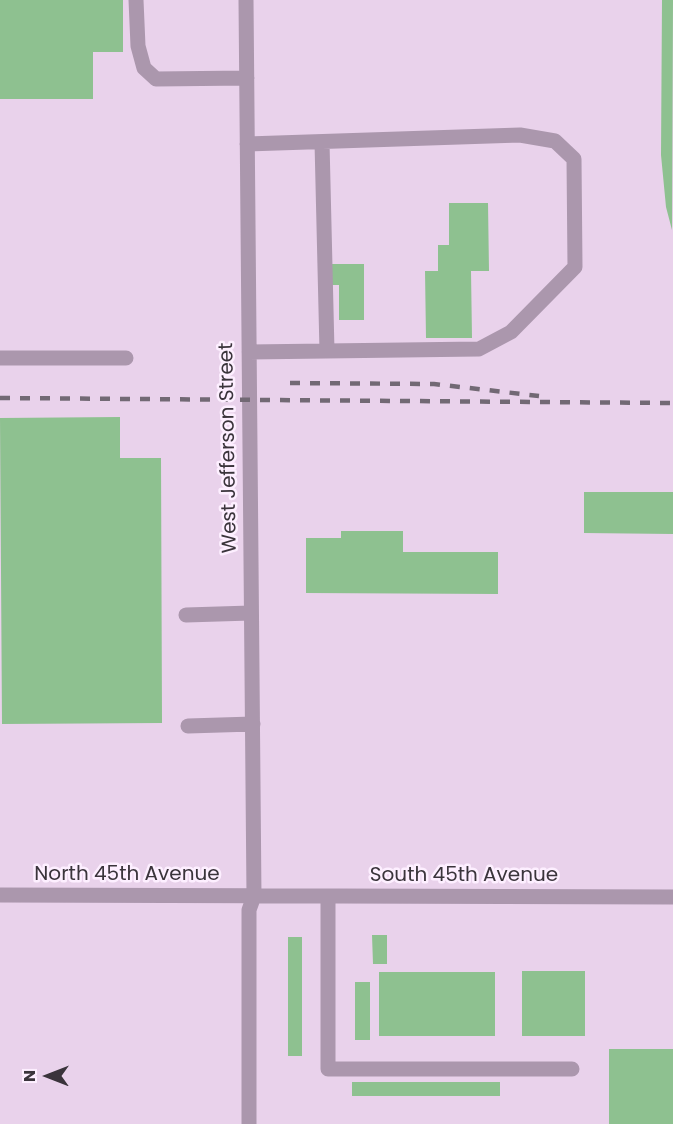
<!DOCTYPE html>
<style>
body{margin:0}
#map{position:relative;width:673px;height:1124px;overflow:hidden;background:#f2e1f4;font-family:Poppins,sans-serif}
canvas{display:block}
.north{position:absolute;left:18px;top:1046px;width:60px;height:60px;-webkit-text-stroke:4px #fdefff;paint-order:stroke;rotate:270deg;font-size:16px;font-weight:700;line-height:24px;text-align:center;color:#3a343b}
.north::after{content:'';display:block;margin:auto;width:21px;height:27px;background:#3a343b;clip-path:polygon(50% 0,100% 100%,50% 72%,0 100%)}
</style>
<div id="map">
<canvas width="673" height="1124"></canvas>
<div class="north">N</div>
</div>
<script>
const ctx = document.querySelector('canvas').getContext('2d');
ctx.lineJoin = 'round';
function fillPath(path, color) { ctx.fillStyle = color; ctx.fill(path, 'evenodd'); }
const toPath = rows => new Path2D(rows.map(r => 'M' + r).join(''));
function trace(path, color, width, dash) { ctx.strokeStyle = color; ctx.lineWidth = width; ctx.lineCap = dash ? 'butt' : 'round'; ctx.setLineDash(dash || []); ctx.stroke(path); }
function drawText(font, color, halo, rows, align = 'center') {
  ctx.font = font + ' Poppins,sans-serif'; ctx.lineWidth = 5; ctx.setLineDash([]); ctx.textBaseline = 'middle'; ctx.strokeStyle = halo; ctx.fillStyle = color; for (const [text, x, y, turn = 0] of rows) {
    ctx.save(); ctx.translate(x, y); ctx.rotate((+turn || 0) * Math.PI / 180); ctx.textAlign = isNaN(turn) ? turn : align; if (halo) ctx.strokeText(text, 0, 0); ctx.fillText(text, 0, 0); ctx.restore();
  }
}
const built = toPath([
 [0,0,673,0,673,1124,0,1124]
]);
const building = toPath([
 [0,0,123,0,123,52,93,52,93,99,0,99],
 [662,0,673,0,672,230,666,207,661,155],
 [449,203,488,203,489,271,471,271,472,338,426,338,425,271,438,271,438,245,449,245],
 [331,264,364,264,364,320,339,320,339,285,331,285],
 [120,417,120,458,161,458,162,723,2,724,0,418],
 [584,492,673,492,673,534,584,533],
 [341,531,403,531,403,552,498,552,498,594,306,593,306,538,341,538],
 [372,935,387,935,387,964,373,964],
 [288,937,302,937,302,1056,288,1056],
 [522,971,585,971,585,1036,522,1036],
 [379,972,495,972,495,1036,379,1036],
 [355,982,370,982,370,1040,355,1040],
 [609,1049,673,1049,673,1124,609,1124],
 [352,1082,500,1082,500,1096,352,1096]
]);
const minor = toPath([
 [136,0,138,46,144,68,156,79,247,78],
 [246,0,254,896,249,910,249,1124],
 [322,142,327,351],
 [247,144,520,135,555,141,574,159,575,267,511,332,479,349,249,352],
 [0,358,126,358],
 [186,615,251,613],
 [188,726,253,724],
 [0,895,673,897],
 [328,896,328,1069,572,1069]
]);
const rail = toPath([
 [290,383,434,384,539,396],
 [0,398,673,403]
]);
const streetNames = [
 ["West Jefferson Street",229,448,-91],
 ["North 45th Avenue",127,875],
 ["South 45th Avenue",464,876]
];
fillPath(built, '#e9d2eb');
fillPath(building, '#8ec190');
trace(minor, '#ab97ad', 15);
trace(rail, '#726974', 4.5, [10, 10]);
drawText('20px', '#3a343b', '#fdefff', streetNames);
</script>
